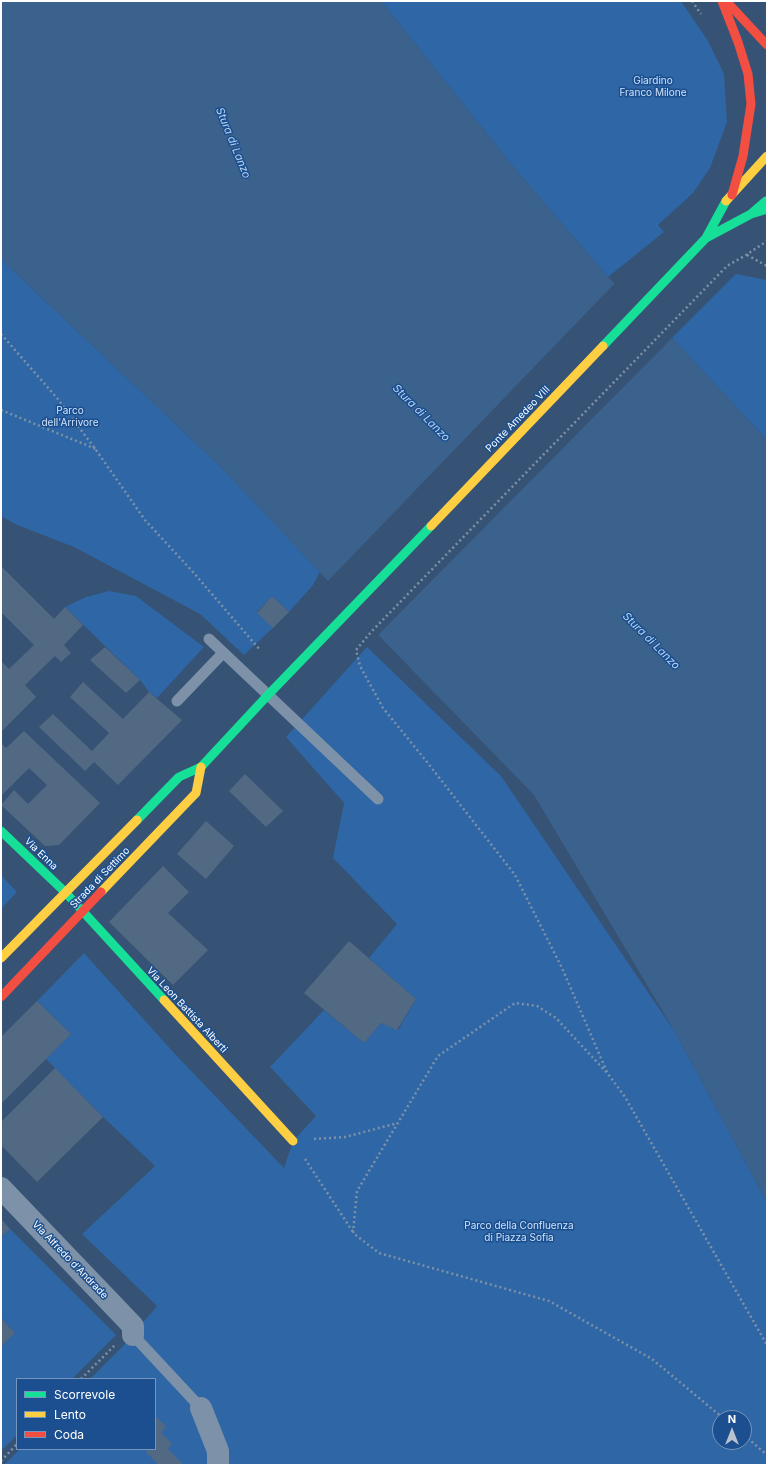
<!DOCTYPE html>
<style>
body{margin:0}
#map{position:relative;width:768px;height:1466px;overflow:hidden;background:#365274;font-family:Inter,sans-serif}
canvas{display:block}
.frame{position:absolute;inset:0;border:2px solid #fff;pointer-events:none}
.legend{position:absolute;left:16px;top:1378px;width:140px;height:72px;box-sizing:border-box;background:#1b4f8f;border:1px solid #7695bc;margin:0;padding:5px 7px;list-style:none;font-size:12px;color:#fff}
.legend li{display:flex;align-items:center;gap:8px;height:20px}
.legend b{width:20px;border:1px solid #7695bc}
.north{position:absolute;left:712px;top:1410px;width:40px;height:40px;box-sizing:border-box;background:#1b4f8f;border:1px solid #7695bc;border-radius:50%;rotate:0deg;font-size:11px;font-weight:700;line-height:16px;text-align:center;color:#fff}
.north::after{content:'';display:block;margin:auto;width:14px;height:18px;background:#b9c2ce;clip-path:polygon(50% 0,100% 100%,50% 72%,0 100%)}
</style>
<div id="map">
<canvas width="768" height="1466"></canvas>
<div class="frame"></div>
<ul class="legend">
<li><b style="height:5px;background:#16e098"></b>Scorrevole</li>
<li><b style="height:5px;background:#ffcf43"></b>Lento</li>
<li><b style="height:5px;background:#f24e42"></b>Coda</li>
</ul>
<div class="north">N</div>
</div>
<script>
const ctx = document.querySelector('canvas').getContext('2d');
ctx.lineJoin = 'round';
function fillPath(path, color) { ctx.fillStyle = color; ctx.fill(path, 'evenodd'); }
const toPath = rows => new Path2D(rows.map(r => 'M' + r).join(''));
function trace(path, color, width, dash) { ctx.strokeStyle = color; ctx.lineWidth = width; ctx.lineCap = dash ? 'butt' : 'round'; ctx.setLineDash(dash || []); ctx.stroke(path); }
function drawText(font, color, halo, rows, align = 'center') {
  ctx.font = font + ' Inter,sans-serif'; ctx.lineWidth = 3; ctx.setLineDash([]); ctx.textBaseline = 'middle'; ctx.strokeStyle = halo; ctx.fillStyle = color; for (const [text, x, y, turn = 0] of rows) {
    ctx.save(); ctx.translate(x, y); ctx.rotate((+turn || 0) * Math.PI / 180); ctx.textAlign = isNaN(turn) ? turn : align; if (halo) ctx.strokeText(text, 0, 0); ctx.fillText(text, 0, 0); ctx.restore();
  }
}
const green = toPath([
 [381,1,681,1,708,41,724,74,727,122,710,168,693,193,658,225,664,232,608,277,515,169],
 [1,259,222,468,320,572,313,585,289,612,272,596,257,612,273,628,244,655,200,614,74,547,17,525,1,516],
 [736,274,767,280,767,440,672,338],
 [109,591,136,596,204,647,157,698,149,692,140,680,65,607,86,597],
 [367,647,501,776,675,1032,767,1202,767,1465,4,1465,20,1449,155,1449,155,1379,90,1379,123,1346,157,1306,82,1234,155,1166,103,1117,46,1059,71,1034,37,1001,84,953,175,1054,284,1168,293,1141,316,1116,270,1067,324,1010,364,1043,381,1023,398,1030,416,999,369,958,397,924,333,858,344,803,286,737],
 [720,1418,744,1418,744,1442,720,1442],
 [1,875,17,892,1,909],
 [10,1229,116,1335,72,1379,17,1379,17,1435,1,1451,1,1347,15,1333,1,1318,1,1237]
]);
const water = toPath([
 [1,1,381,1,515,169,608,277,672,338,767,440,767,1202,675,1032,534,795,385,642,222,468,1,259]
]);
const pier = toPath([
 [616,282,673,337,377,636,327,582]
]);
const building = toPath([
 [1,566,54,619,65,607,83,625,64,645,71,653,61,662,55,656,25,685,36,697,1,732,1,661,9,669,34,645,1,612],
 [272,596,289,612,273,628,257,613],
 [105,647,140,680,126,693,90,660],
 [83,682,123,719,149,692,182,720,118,785,94,762,85,771,39,727,53,714,92,751,109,733,70,697],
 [24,731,100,803,59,845,45,846,1,805,14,790,28,804,47,785,29,768,1,796,1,743,6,748],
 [245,774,283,811,266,827,229,791],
 [206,821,234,846,206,879,177,854],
 [163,866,189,892,168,913,208,950,173,985,109,922],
 [349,941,416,999,397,1030,381,1023,364,1043,304,993],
 [37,1001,71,1034,1,1104,1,1037],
 [55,1068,103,1117,37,1182,1,1145,1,1122],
 [1,1219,10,1229,1,1237],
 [1,1318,15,1333,1,1347],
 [155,1416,166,1426,161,1433,172,1443,168,1449,182,1463,180,1465,159,1465,146,1452,148,1449,155,1449]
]);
const path = toPath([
 [692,1,701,14],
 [747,255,767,266],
 [1,334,57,398,96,450,145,520,193,572,260,650],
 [1,410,96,449],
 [607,1072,562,968,515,875,427,762,383,708,360,666,356,650,371,632,727,266,746,255,767,241],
 [314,1139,345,1137,398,1123],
 [305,1159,353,1232],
 [81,1379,115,1345],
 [723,1418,652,1359,549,1301,379,1253,353,1233,357,1191,438,1056,515,1003,537,1006,556,1018,608,1074,625,1097,767,1345],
 [744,1435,767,1455],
 [1,1461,17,1444]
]);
const lane = toPath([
 [209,639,378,799],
 [177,701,223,653],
 [133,1335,201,1408]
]);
const street = toPath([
 [1,1188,133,1326,133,1335],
 [201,1408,218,1451,218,1465]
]);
const fast = toPath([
 [751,214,767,209],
 [706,238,751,214,766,201],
 [603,346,706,238,726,201],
 [137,820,179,777,201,767,268,695,431,526],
 [1,831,66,893,164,1000]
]);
const slow = toPath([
 [726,201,767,156],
 [431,526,603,346],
 [101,892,196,793,201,767],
 [1,958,137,820],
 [164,1000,293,1141]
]);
const jam = toPath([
 [722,1,738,42,748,74,751,104,743,156,732,195],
 [727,2,767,45],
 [1,997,101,892]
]);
const parkNames = [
 ["Giardino",653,81],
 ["Franco Milone",653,93],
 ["Parco",70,411],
 ["dell'Arrivore",70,423],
 ["Parco della Confluenza",519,1226],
 ["di Piazza Sofia",519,1238]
];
const streetNames = [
 ["Ponte Amedeo VIII",518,419,-46],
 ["Via Enna",41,854,44],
 ["Strada di Settimo",100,878,-46],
 ["Via Leon Battista Alberti",187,1010,47],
 ["Via Alfredo d'Andrade",70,1260,46]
];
const waterNames = [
 ["Stura di Lanzo",233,143,68],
 ["Stura di Lanzo",421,413,45],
 ["Stura di Lanzo",651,641,45]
];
fillPath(green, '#2f66a5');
fillPath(water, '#3b618d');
fillPath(pier, '#365274');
fillPath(building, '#526984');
trace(path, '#7d92a8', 2.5, [2, 3]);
trace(lane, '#7d92a8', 11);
trace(street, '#7d92a8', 22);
trace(fast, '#16e098', 9);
trace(slow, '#ffcf43', 9);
trace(jam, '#f24e42', 9);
drawText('10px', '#cfe3fa', '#1b4f8f', parkNames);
drawText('10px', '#fff', '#1b4f8f', streetNames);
drawText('italic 11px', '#b5d3f5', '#1b4f8f', waterNames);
</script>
